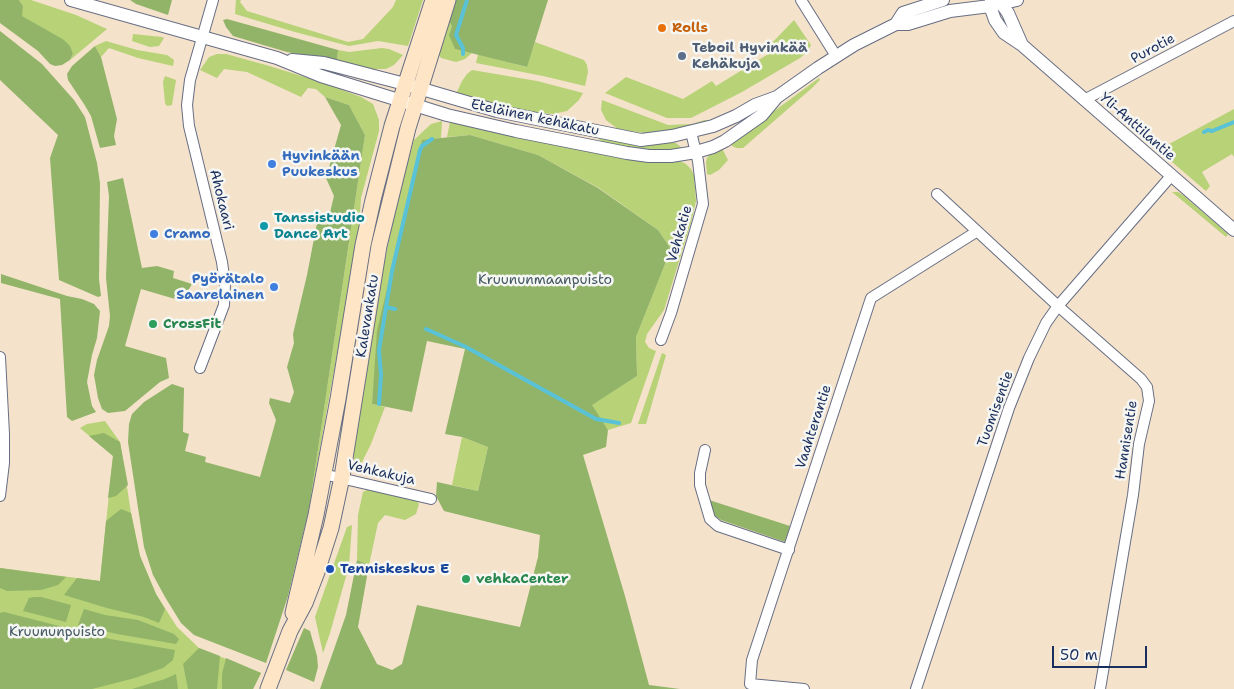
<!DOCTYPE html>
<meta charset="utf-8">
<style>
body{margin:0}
#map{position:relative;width:1234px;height:689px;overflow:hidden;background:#f4e2ca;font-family:"Shantell Sans",sans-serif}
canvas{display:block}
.scale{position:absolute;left:1052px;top:646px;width:95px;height:22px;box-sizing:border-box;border:2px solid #1b2f5e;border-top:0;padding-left:6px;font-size:15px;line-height:18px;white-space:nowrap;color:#1b2f5e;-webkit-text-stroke:4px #f6f6f2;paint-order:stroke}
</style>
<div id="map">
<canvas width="1234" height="689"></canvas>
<div class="scale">50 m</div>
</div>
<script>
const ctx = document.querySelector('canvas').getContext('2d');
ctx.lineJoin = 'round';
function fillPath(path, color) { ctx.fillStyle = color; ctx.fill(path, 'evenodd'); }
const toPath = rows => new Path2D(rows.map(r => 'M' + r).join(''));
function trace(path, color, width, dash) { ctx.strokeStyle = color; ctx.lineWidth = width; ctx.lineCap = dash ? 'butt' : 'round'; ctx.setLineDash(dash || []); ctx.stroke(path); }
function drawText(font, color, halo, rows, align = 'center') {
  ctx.font = font + ' "Shantell Sans",sans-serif'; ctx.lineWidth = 5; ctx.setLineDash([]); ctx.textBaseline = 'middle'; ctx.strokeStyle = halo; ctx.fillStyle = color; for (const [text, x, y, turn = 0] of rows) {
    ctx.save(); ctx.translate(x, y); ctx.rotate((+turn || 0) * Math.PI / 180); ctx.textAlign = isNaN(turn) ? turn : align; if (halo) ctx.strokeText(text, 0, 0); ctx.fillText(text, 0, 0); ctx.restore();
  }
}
const green = toPath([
 [19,0,31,0,76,15,107,29,70,60,73,54,38,26,21,16,23,6],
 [236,0,241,0,240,2,247,11,348,42,363,39,393,7,396,0,423,0,408,46,378,41,349,46,295,32,235,14],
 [448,18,452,27,455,49,472,53,465,59,456,62,441,58,438,54],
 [794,20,811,45,808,51,800,58,742,92,691,118,667,118,605,93,626,77,683,99,712,81,716,86,770,53,770,51,779,45,777,42,769,46],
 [133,34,162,37,164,38,159,46,150,47,132,41],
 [106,41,137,50,167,55,174,60,173,66,138,58,109,48,101,57,95,46],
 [535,42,584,60,587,65,588,72,585,86,543,76,476,63,478,54,526,67],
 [382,48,389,49,403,55,394,65,386,69,369,69,337,61,338,50,349,52],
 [217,54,226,54,266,65,321,82,361,97,373,104,379,120,379,131,361,198,359,232,309,509,365,135,349,105,325,97,316,89,308,88,301,97,247,72,224,69,217,78,200,70,209,57],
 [472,70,537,81,583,93,579,100,567,111,553,114,528,112,468,97,457,92,462,81,467,74],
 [165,76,176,80,172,105,167,106,165,103,163,82],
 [819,78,820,80,812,88,743,148,736,148,732,146,731,143],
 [602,100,668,125,692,124,705,120,710,120,698,126,651,134,618,129,606,120,601,110],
 [1234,109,1234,157,1232,154,1202,172,1210,186,1206,191,1158,150],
 [442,121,441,138,422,141,378,331,372,404,385,407,371,444,358,470,354,463,354,452,381,280,397,199,414,140,431,124],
 [450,122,678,160,686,164,691,169,694,175,696,201,692,219,664,310,647,334,645,342,649,348,656,351,631,423,608,430,591,405,637,376,636,337,671,249,658,230,599,188,538,155,470,135,447,137],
 [595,135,669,142,676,143,683,149,670,151,638,150,603,143],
 [722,148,728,160,719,170,710,175,707,174,706,162,707,158,710,154],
 [1172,192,1178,192,1183,195,1228,234,1226,237],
 [662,353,666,355,646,424,638,424],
 [105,421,120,442,131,513,140,556,156,594,177,627,199,648,261,673,253,689,0,689,0,568,100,581,113,456,80,428,87,424],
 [462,437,488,447,478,491,452,485],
 [369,489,416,500,419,504,416,514,405,520,385,515,378,523,369,565,357,560,358,515,363,492],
 [352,525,349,566,330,633,323,653,315,617,347,527]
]);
const forest = toPath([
 [0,0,19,0,23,6,22,16,64,40,70,46,73,54,70,60,62,65,55,66,50,64,38,51,0,23],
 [130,0,172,0,168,15,136,4],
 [456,0,548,0,527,67,455,49,449,35,452,27,448,18],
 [227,19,338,50,337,61,287,52,233,36,226,27,223,20],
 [0,31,42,64,74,100,85,117,97,163,100,183,99,279,101,296,98,297,59,280,50,158,58,135,0,80],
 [95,46,101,57,117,119,114,136,116,145,100,148,91,116,84,104,68,80,67,74,72,66],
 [325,97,349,105,365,135,309,509,288,596,266,663,194,635,181,623,165,597,153,575,144,547,128,442,129,424,132,414,144,402,172,384,184,388,183,432,189,434,185,451,206,457,205,462,260,477,276,420,269,403,270,398,290,403,294,392,287,367,294,343,293,334,307,275,317,223,327,225,334,196,326,178,341,125],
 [470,135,538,155,598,188,658,230,671,249,636,337,637,376,592,405,608,430,606,447,583,455,625,596,649,685,680,689,320,689,346,615,357,560,369,565,358,627,377,664,392,670,402,664,417,605,520,627,538,557,540,535,444,511,436,496,437,482,478,491,488,447,462,437,445,434,465,349,427,341,412,412,372,404,377,331,422,140],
 [123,178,142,268,157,266,174,271,173,278,192,284,182,301,141,289,125,346,166,358,169,378,160,382,125,411,108,413,102,409,98,398,94,375,97,360,109,326,110,316,106,278,109,196,107,182],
 [1,274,67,296,82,299,94,304,100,311,97,338,92,355,87,382,92,406,96,412,72,421,67,417,60,299,1,283],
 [104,433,120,442,128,485,116,496,108,498,113,456,89,436],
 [709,500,790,526,785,542,721,520,715,516,711,510],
 [121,509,131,513,140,556,156,594,165,609,159,623,144,617,107,608,64,595,77,578,100,581,106,521],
 [0,568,66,577,58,585,41,590,7,591,0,588],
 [34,597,41,597,71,605,66,622,23,611,29,598],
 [84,609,105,615,138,620,174,634,179,639,176,644,117,634,78,625],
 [4,612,110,639,175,650,173,660,163,668,135,678,92,689,0,689,0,613],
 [304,628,310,631,317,656,318,667,314,682,286,670],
 [199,648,220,656,217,689,188,689,183,664],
 [226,658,261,673,253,689,222,689,222,674],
 [176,674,178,689,132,689,165,679]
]);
const stream = toPath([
 [463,54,463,48,456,35,467,0],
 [1204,132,1208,130,1212,131,1234,122],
 [386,307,395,309],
 [426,329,466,347,596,419,619,423],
 [379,404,381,375,379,350,392,271,420,150,422,146,432,139]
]);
const minor = toPath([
 [801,0,836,56],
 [1084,100,1234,21],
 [937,194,1058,306,1141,379,1147,387,1149,401,1139,444,1133,495,1100,689],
 [661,340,671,313,703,204,698,161,691,132],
 [0,357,4,434,4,463,0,496],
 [200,368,224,305,225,284,222,262,189,126,187,105,190,80,213,0],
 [705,450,700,473,700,485,710,519,718,526,789,550],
 [323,474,431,499],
 [804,689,750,684,752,660,871,298,976,232],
 [916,689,1009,408,1029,358,1046,323,1058,306,1171,176]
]);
const tertiary = toPath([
 [71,0,277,58,321,76,447,115,516,131,627,153,649,156,671,156,696,152,713,147,725,141,762,115,777,97,818,68,854,45,896,24,908,24,950,11,990,6,1017,0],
 [991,0,990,6,995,20,1004,33,1022,45,1234,230],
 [999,0,1008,13,1022,45],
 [896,24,903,13,943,0],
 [292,60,324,63,405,84,497,111,641,140,672,136,713,126,736,116,755,105,777,97]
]);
const secondary = toPath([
 [293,613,316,515,338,399,363,245,373,200,392,126,433,0],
 [268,689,290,631,305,603,317,572,331,528,342,477,379,246,408,128,448,0]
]);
const markers = [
 [662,28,5,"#e8710a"],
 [682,56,5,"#5c6f8a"],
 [272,164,5,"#3f7fe0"],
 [264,226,5,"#0f9aa8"],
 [154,234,5,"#3f7fe0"],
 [274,287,5,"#3f7fe0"],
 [153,324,5,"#2e9e5b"],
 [330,569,5,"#1a4fb4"],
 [466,579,5,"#2e9e5b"]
];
const foodNames = [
 ["Rolls",672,28]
];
const serviceNames = [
 ["Teboil Hyvinkää",692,48],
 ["Kehäkuja",692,64]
];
const streetNames = [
 ["Purotie",1153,49,-28],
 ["Eteläinen kehäkatu",535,118,12],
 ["Yli-Anttilantie",1137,127,41],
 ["Ahokaari",221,200,76],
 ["Vehkatie",680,234,-74],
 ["Kalevankatu",368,316,-81],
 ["Tuomisentie",996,409,-70],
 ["Vaahterantie",814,427,-72],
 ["Hannisentie",1127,440,-81],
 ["Vehkakuja",381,473,13]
];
const shopNames = [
 ["Hyvinkään",282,156],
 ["Puukeskus",282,172],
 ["Cramo",164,234],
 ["Pyörätalo",264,279,"right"],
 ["Saarelainen",264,295,"right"]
];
const cultureNames = [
 ["Tanssistudio",274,218],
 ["Dance Art",274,234]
];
const parkNames = [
 ["Kruununmaanpuisto",545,280],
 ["Kruununpuisto",57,632]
];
const leisureNames = [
 ["CrossFit",163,324],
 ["vehkaCenter",476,579]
];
const transitNames = [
 ["Tenniskeskus E",340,569]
];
fillPath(green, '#b7d277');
fillPath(forest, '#91b468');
trace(stream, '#5ac2d7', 4);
trace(minor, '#676e84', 12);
trace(tertiary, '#676e84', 14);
trace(secondary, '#676e84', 17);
trace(minor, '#fff', 10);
trace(tertiary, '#fff', 12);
trace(secondary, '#fde5c5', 15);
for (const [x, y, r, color] of markers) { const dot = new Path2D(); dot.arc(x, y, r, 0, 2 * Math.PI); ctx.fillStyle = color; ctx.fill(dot); trace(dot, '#f6f6f2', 2); }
drawText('bold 14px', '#c56008', '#f6f6f2', foodNames, 'left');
drawText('bold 14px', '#4e5e75', '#f6f6f2', serviceNames, 'left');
drawText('14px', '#1b2f5e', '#f6f6f2', streetNames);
drawText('bold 14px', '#366cbe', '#f6f6f2', shopNames, 'left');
drawText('bold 14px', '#0d838f', '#f6f6f2', cultureNames, 'left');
drawText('14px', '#425864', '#f6f6f2', parkNames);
drawText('bold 14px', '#27864d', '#f6f6f2', leisureNames, 'left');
drawText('bold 14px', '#164399', '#f6f6f2', transitNames, 'left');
</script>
